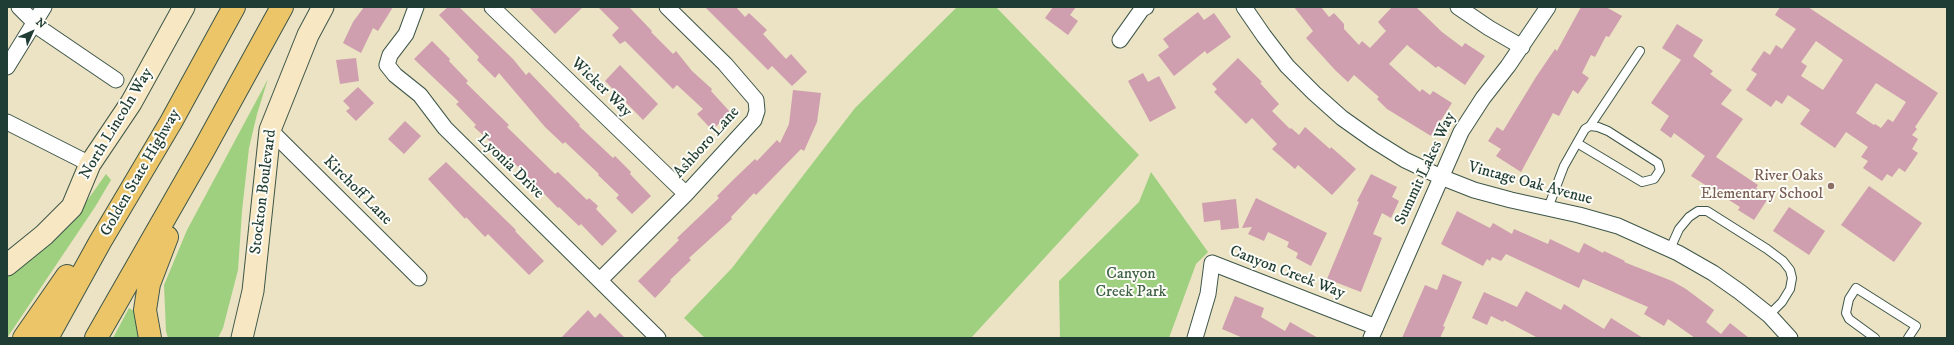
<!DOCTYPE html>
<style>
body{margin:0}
#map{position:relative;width:1954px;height:345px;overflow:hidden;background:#ebe3c3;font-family:"IM FELL DW Pica",serif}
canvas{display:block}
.frame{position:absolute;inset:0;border:8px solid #1f3d34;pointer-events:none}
.north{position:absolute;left:12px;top:12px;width:40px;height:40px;-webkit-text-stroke:3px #fdfcf7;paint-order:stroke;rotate:45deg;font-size:11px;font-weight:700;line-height:16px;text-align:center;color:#1f3d34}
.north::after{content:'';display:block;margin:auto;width:14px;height:18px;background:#1f3d34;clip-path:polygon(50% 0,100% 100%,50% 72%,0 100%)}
</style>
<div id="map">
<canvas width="1954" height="345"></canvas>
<div class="frame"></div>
<div class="north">N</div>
</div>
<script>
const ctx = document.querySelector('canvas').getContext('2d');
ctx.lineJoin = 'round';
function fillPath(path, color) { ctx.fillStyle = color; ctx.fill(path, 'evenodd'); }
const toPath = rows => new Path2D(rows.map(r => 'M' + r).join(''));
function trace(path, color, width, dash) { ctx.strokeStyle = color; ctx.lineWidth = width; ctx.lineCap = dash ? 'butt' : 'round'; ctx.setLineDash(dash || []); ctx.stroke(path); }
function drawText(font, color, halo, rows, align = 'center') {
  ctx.font = font + ' "IM FELL DW Pica",serif'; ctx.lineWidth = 4; ctx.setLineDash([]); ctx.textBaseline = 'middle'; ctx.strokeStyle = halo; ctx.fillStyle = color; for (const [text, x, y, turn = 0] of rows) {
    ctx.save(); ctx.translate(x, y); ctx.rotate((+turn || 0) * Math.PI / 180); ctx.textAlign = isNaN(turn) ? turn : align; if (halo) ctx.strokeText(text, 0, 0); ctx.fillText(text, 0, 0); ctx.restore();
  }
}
const green = toPath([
 [957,7,996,7,1139,155,971,338,705,338,684,318,732,268,855,108],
 [268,79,257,114,249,148,242,211,238,270,223,328,218,338,168,338,166,331,164,285,187,230],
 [1151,172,1208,252,1196,264,1169,338,1060,338,1059,281,1139,202],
 [106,174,111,180,95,207,7,338,7,276,33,257,84,205],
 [129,308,137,313,140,338,113,338]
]);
const building = toPath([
 [364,7,393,7,378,31,373,28,361,53,343,43,353,22],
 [448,7,459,7,513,59,526,75,529,72,580,125,579,126,613,158,615,156,631,172,630,174,651,196,632,214,616,198,619,195,598,175,599,174,565,142,563,144,545,127,499,73,495,78,477,60,479,57,439,15],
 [529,7,583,7,555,34],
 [598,7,629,7,652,31,651,32,673,54,676,51,692,71,712,89,711,91,731,113,712,130,697,114,703,109,677,85,673,89,625,41,620,44,612,35,619,28],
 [705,7,736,7,745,17,749,13,767,30,763,34,786,59,791,54,807,72,792,86,772,66,768,70],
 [1053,7,1076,7,1070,15,1078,21,1068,35,1045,18],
 [1294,7,1321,7,1329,17,1334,13,1344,24,1344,29,1359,45,1362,41,1370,48,1386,31,1378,22,1392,7,1416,7,1442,32,1462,47,1465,43,1485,56,1465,85,1438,66,1436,68,1407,45,1389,64,1420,92,1422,89,1430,95,1433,91,1452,103,1431,136,1387,109,1377,99,1379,97,1354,75,1348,82,1335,70,1306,38,1313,31],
 [1581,7,1606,7,1622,16,1609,37,1606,36,1595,57,1591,55,1582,73,1589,78,1578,94,1573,90,1559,116,1553,113,1521,172,1496,156,1501,149,1488,141,1497,127,1503,131,1536,77,1555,49,1557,51],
 [1780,7,1808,7,1938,93,1915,127,1917,129,1912,135,1918,139,1912,149,1918,153,1905,172,1899,168,1892,177,1887,174,1882,181,1863,168,1868,161,1861,157,1868,147,1846,132,1835,148,1800,124,1810,110,1788,95,1782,104,1776,100,1771,107,1746,90,1757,74,1751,70,1764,51,1770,55,1776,45,1782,49,1796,29,1775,15],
 [1816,41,1843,60,1823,90,1801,76,1807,66,1801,62],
 [1876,83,1906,102,1893,122,1888,119,1881,128,1875,124,1874,125,1856,113],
 [1198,12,1204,20,1214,13,1231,37,1207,54,1205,51,1174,76,1158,55,1169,47,1163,39],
 [1677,24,1703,40,1693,56,1713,71,1710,74,1732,90,1721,104,1743,119,1716,157,1758,185,1756,188,1769,197,1754,220,1738,210,1740,207,1691,176,1705,156,1674,133,1671,138,1660,130,1669,116,1651,103,1681,60,1662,48],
 [432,41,450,59,449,61,468,81,466,83,509,125,507,127,555,174,558,172,587,200,589,198,598,206,596,209,617,231,602,246,581,224,579,226,559,207,558,208,516,165,474,127,476,125,456,104,459,102,414,59],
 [356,58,359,81,340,84,336,60],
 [1238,58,1262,82,1260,83,1279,104,1272,111,1290,129,1291,128,1299,135,1305,127,1330,149,1331,147,1356,169,1332,195,1298,165,1295,169,1272,149,1277,144,1252,118,1246,124,1214,92,1217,89,1212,84],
 [620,65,658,104,643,120,605,81],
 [1143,73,1148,82,1159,76,1176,108,1150,122,1128,81],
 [358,87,374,103,356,121,346,111,350,108,343,101],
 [793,90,821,93,817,122,804,151,801,149,756,195,754,193,731,217,732,219,689,258,691,260,670,280,671,281,655,298,638,281,679,240,677,238,719,198,717,196,734,179,755,159,757,161,777,140,780,143,789,124],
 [405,121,421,136,404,154,388,139],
 [446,162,516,230,515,231,544,261,529,275,488,234,485,237,466,217,465,219,428,179],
 [1371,174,1397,187,1392,197,1399,201,1391,218,1382,213,1373,234,1382,238,1361,292,1327,279,1359,202,1357,201],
 [1869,186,1922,223,1894,262,1841,225],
 [1256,198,1327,233,1311,266,1296,258,1298,253,1287,247,1289,242,1268,232,1264,241,1248,234,1252,227,1242,228],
 [1236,199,1239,228,1221,230,1220,220,1204,222,1202,203],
 [1789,207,1825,231,1809,255,1773,231],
 [1457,211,1490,228,1493,223,1512,234,1514,229,1548,244,1550,239,1579,253,1584,243,1603,253,1604,251,1625,261,1624,262,1672,281,1686,289,1714,310,1706,322,1721,334,1730,323,1749,338,1695,338,1668,319,1664,326,1644,314,1648,307,1583,279,1579,288,1506,254,1501,261,1492,257,1490,261,1487,259,1483,266,1441,244],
 [1443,274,1462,282,1443,326,1445,327,1440,338,1402,338,1425,285,1437,290],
 [1526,291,1561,310,1564,304,1604,329,1611,318,1643,338,1538,338,1504,320,1503,322,1491,316,1487,325,1472,318,1484,292,1517,307],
 [1235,296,1264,308,1261,317,1285,331,1290,322,1318,338,1243,338,1222,329],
 [588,310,595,318,600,313,625,338,561,338]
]);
const lane = toPath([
 [1590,126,1640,51],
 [1548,208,1564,166,1577,143,1585,129,1590,126,1598,127,1608,131,1658,163,1660,170,1654,179,1642,182,1577,143],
 [1670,249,1679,229,1689,217,1698,211,1707,211,1767,249,1783,261,1790,270,1792,278,1790,289,1782,302,1769,315],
 [1875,338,1849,319,1846,313,1849,299,1856,288,1916,326,1908,338]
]);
const street = toPath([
 [19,7,41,29,116,80],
 [416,7,406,34,390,55,387,65,395,75,420,95,445,128,658,338],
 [492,7,686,194],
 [1244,7,1264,36,1287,66,1314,93,1342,118,1373,140,1405,160,1441,177,1474,190,1511,200,1579,215,1618,226,1678,253,1713,273,1740,292,1769,315,1790,338],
 [1458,7,1489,28,1522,47],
 [1120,40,1142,9,1146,7],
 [7,67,44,7],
 [7,122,90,164],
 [270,130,419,278],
 [600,280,686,194,754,120,757,111,756,100,725,64,667,7],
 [1195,338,1208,294,1212,263,1376,327],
 [1371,338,1461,132,1483,98,1508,66,1548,7]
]);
const secondary = toPath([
 [7,265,44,235,72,207,90,164,131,103,184,7],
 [242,338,253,291,270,130,308,35,323,7]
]);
const highway = toPath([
 [24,338,67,276],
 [47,338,100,242,171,122,234,7],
 [96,338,203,151,282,7],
 [150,338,145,310,149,284,167,237]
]);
const markers = [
 [1831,186,4,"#8d6e63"]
];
const streetNames = [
 ["Wicker Way",601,88,44],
 ["North Lincoln Way",117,124,-59],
 ["Ashboro Lane",707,143,-48],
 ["Lyonia Drive",510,167,44],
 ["Summit Lakes Way",1426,169,-65],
 ["Golden State Highway",141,173,-60],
 ["Vintage Oak Avenue",1530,184,15],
 ["Kirchoff Lane",357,191,45],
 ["Stockton Boulevard",264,192,-83],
 ["Canyon Creek Way",1287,273,21]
];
const educationNames = [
 ["River Oaks",1823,177],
 ["Elementary School",1823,195]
];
const parkNames = [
 ["Canyon",1131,275],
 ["Creek Park",1131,293]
];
fillPath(green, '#9ed080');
fillPath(building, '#cf9eaf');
trace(lane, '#3e5649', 10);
trace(street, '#3e5649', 17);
trace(secondary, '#3e5649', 23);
trace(highway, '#3e5649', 24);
trace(lane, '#fff', 8);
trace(street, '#fff', 15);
trace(secondary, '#f7e8c3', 21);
trace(highway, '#ecc569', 22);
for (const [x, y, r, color] of markers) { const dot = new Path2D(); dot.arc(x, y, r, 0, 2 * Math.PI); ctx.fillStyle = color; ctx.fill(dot); trace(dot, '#fdfcf7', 1.5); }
drawText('16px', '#1f3d34', '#fdfcf7', streetNames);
drawText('16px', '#785e54', '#fdfcf7', educationNames, 'right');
drawText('16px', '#3f6247', '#fdfcf7', parkNames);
</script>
